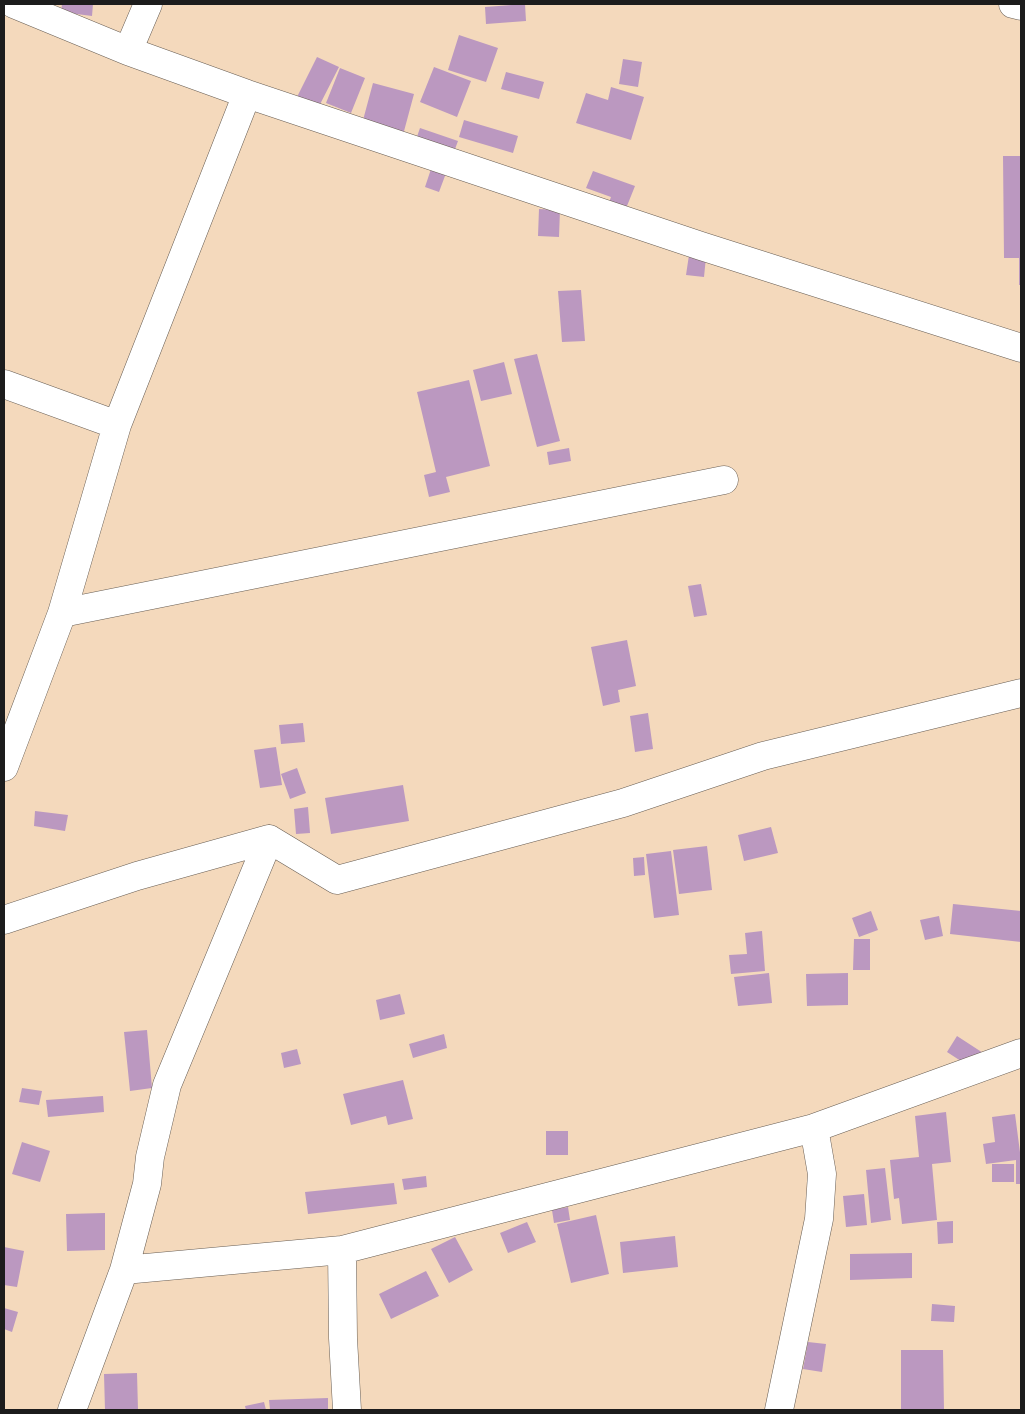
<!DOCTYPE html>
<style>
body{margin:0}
#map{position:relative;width:1025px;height:1414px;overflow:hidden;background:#f4d9bc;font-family:"Playpen Sans",sans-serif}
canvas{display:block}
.frame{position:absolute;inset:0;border:5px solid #1c1c1c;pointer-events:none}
</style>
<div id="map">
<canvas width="1025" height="1414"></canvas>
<div class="frame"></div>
</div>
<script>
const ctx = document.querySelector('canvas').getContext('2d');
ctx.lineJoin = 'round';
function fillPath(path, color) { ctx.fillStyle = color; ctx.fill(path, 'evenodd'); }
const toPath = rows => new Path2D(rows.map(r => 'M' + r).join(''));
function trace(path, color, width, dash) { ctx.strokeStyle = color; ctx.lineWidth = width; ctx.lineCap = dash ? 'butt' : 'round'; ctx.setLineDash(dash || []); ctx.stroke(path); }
const building = toPath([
 [62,4,93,4,92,16,61,12],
 [525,4,526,21,486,24,485,7],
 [459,35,498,48,486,82,448,70],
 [317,57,339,67,311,122,290,111],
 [623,59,642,62,638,87,619,84],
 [434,67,471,81,457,117,420,102],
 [340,68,365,78,351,113,326,103],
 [506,72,544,82,539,99,501,89],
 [373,83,414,94,400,146,359,135],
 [611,87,644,97,631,140,576,123,586,93,608,100],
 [464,120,518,136,513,153,459,137],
 [420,128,458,141,439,192,425,187,431,169,409,160],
 [1003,156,1021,156,1021,285,1019,285,1019,258,1004,258],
 [593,171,635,186,625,211,608,205,611,197,586,188],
 [539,209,560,210,559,237,538,236],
 [689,255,706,257,704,277,686,275],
 [581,290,585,341,562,342,558,291],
 [537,354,560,441,537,447,514,359],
 [504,362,512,394,481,401,473,370],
 [469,380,490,466,446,477,450,492,429,497,424,475,436,472,417,392],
 [569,448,571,461,549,465,547,452],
 [701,584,707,615,694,617,688,586],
 [627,640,636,686,618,690,620,702,603,706,591,647],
 [648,713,653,749,635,752,630,716],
 [303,723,305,742,281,744,279,725],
 [276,747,282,785,260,788,254,750],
 [297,768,306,793,290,799,281,774],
 [403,785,409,821,331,834,325,798],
 [308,807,310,833,296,834,294,809],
 [35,811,68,815,65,831,34,826],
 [771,827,778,853,744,861,738,835],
 [707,846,712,890,679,894,673,850],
 [671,851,679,915,654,918,646,854],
 [644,857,645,875,634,876,633,858],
 [953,904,1021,911,1021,942,950,934],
 [871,911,878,930,859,937,852,918],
 [939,916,943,936,925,940,920,920],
 [762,931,765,971,731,974,729,955,747,954,745,933],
 [854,939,870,939,870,970,853,970],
 [769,973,772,1003,738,1006,734,977],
 [848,973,848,1005,807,1006,806,974],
 [400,994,405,1014,380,1020,376,1000],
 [147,1030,152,1088,130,1091,124,1032],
 [444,1034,447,1048,413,1058,409,1044],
 [957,1036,997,1062,987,1078,947,1052],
 [297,1049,301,1064,284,1068,281,1053],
 [403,1080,413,1119,388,1125,386,1116,351,1125,343,1094],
 [22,1088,42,1091,39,1105,19,1102],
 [103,1096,104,1112,48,1117,46,1100],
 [946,1112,951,1162,932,1164,937,1220,902,1224,899,1198,894,1199,890,1160,919,1157,915,1116],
 [1015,1114,1021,1160,1021,1184,1016,1184,1016,1160,986,1164,983,1144,995,1142,992,1117],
 [546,1131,568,1131,568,1155,546,1155],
 [22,1142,50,1151,40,1182,12,1174],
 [992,1164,1014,1164,1014,1182,992,1182],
 [885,1168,891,1220,871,1223,866,1170],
 [426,1176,427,1187,404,1190,402,1179],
 [394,1183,397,1204,308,1214,305,1192],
 [864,1194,867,1225,846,1227,843,1196],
 [568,1207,570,1220,554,1223,552,1210],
 [105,1213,105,1250,67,1251,66,1214],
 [596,1215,609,1274,571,1283,557,1224],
 [953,1221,953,1243,938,1244,937,1222],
 [527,1222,536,1242,508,1253,500,1233],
 [675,1236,678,1267,623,1273,620,1242],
 [455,1237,473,1270,449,1283,431,1249],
 [4,1247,24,1251,17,1287,4,1285],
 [912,1253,912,1278,850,1280,850,1254],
 [426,1271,439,1296,391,1319,379,1294],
 [932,1304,955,1306,954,1322,931,1321],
 [4,1308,18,1312,12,1332,4,1329],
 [808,1342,826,1344,822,1372,803,1369],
 [901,1350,943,1350,944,1410,901,1410],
 [137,1373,138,1410,105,1410,104,1374],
 [328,1398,328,1410,270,1410,269,1400],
 [264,1402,266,1410,246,1410,245,1406]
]);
const minor = toPath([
 [14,4,128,51,247,94,701,246,1021,348],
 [1013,4,1021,6],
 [128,51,148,4],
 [4,384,117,425],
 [62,613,724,480],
 [4,767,62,613,117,425,247,94],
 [4,920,137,876,269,839,337,880,623,803,763,756,1021,693],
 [342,1250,343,1338,347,1410],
 [124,1270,342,1250,814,1128,1021,1053],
 [72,1410,124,1270,147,1184,150,1157,167,1085,269,839],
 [779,1410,819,1219,822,1174,814,1128]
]);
fillPath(building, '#bb98c0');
trace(minor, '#685e54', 29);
trace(minor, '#fff', 28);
</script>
